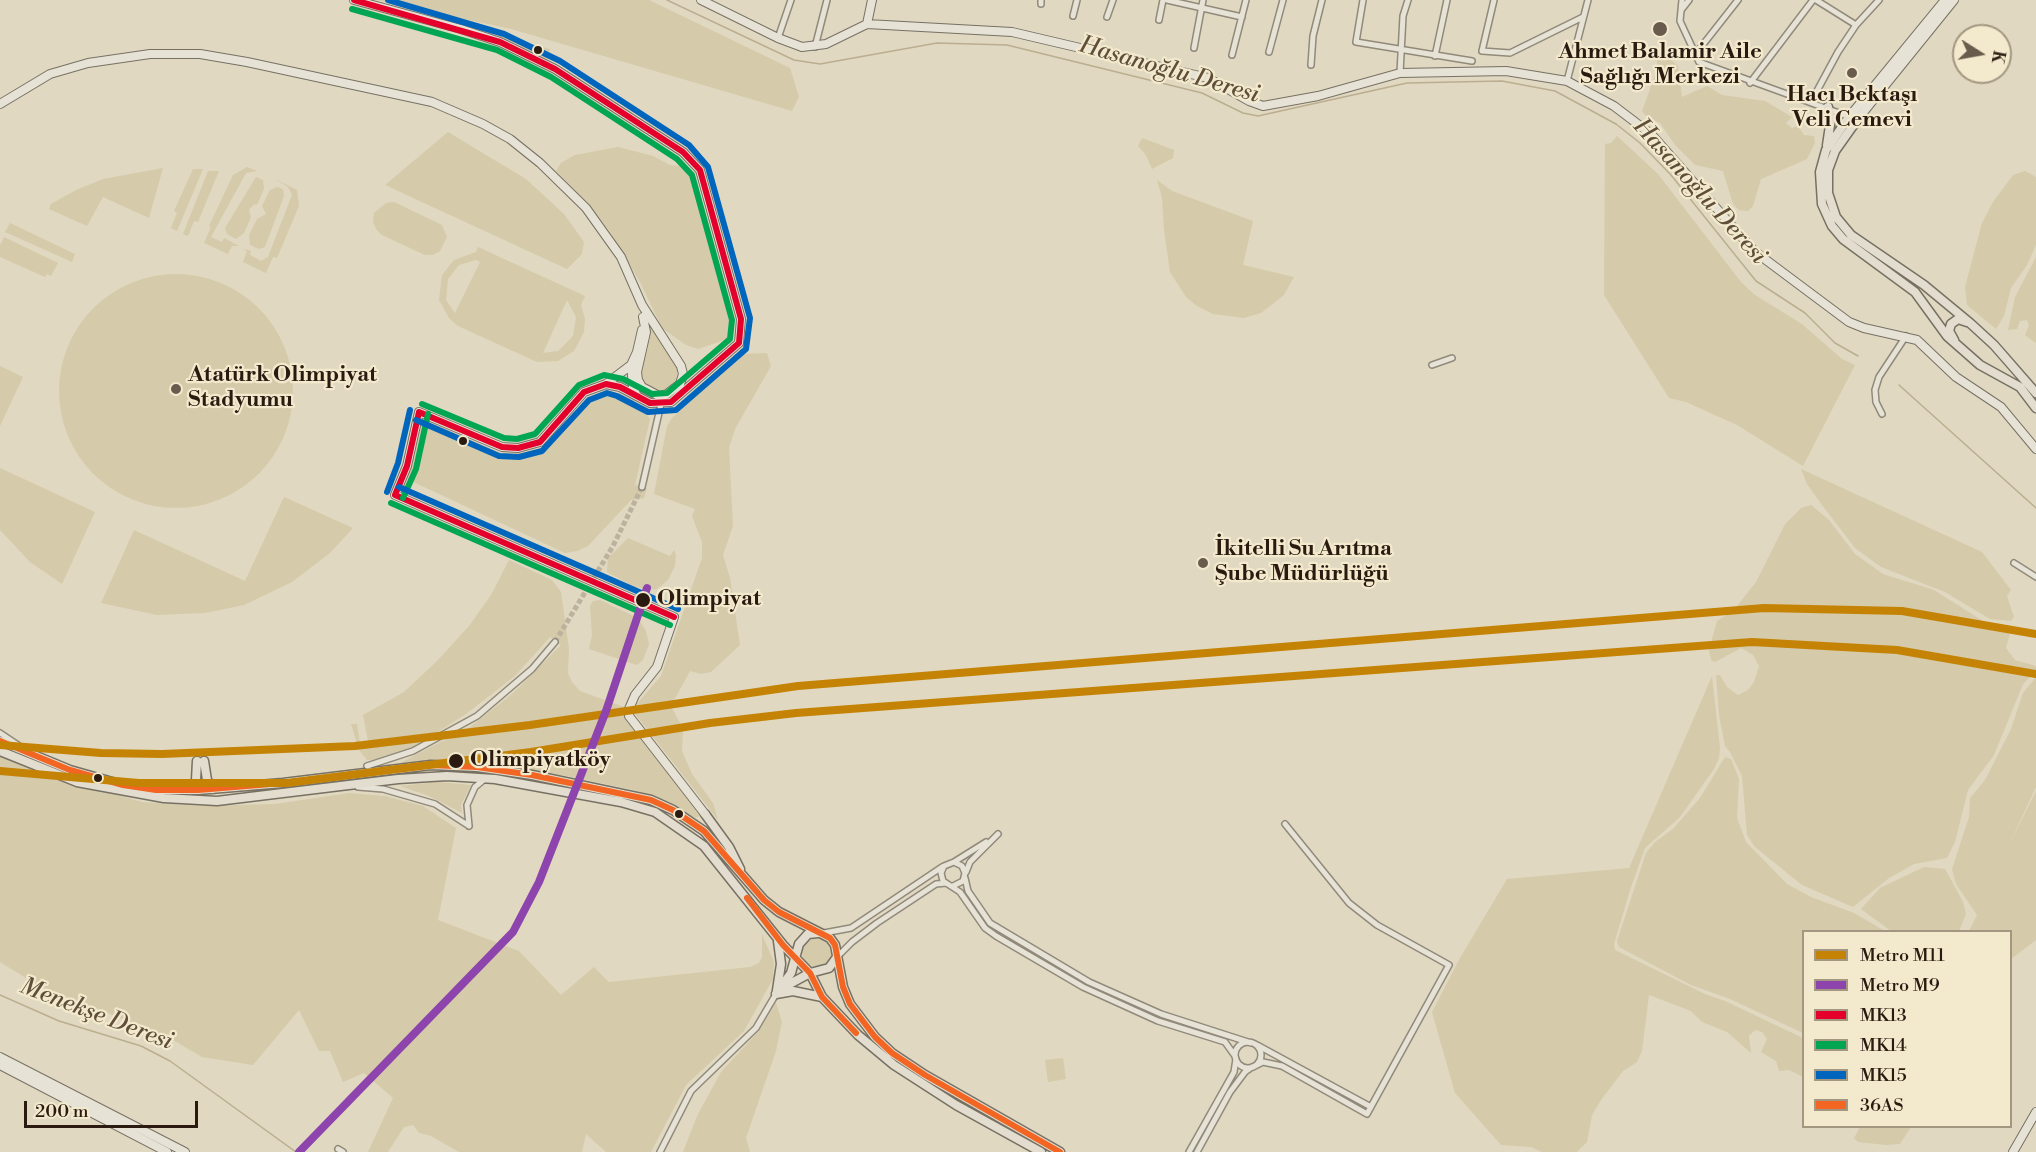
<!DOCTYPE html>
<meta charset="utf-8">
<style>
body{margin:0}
#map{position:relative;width:2036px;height:1152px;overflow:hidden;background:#e0d8c0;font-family:"Libre Bodoni",serif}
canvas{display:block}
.legend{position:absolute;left:1802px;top:930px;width:210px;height:198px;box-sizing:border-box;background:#f3eace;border:2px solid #a39782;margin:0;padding:8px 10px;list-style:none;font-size:18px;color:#2a1a0f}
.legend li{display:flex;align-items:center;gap:12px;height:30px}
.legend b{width:30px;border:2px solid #a39782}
.north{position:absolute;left:1952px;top:24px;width:60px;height:60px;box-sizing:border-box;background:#f3eace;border:2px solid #a39782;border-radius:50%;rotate:101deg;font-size:16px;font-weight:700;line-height:24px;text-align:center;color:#2a1a0f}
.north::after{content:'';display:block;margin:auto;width:21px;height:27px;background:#6a5c4d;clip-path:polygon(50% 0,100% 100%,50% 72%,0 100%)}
.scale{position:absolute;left:24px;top:1101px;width:174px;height:27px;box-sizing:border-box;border:3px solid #2a1a0f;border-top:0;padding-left:8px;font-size:18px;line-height:21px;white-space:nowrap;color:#2a1a0f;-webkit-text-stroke:4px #f3eace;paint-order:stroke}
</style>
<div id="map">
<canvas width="2036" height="1152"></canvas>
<ul class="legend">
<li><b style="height:8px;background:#c48304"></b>Metro M11</li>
<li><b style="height:8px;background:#8e44ad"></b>Metro M9</li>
<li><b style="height:8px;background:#e4002b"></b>MK13</li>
<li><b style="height:8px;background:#00a651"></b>MK14</li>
<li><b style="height:8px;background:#0065bd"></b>MK15</li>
<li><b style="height:8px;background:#f26522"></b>36AS</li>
</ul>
<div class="north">K</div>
<div class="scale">200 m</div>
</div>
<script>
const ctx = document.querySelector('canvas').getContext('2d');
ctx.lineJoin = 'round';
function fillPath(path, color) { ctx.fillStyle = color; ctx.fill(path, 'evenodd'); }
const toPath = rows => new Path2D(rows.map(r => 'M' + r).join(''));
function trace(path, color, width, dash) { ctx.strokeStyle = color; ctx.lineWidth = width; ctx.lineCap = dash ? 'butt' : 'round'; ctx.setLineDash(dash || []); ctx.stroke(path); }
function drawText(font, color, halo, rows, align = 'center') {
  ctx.font = font + ' "Libre Bodoni",serif'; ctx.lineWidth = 4.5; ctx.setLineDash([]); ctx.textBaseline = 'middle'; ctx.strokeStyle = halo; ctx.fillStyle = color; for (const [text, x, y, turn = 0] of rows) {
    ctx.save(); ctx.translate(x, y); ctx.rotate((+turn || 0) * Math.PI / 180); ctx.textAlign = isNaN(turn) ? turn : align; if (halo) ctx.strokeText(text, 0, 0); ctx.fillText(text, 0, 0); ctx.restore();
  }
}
const green = toPath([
 [376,0,649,0,790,68,799,97,792,111,511,29],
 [500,36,550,49,547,61,500,38],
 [1661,51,1678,66,1682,97,1707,86,1722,95,1765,101,1792,117,1786,123,1792,128,1798,126,1804,135,1814,136,1815,143,1807,159,1761,179,1753,206,1748,211,1739,210,1733,204,1723,171,1695,165,1675,145,1660,123,1646,116,1642,111,1657,70,1657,52],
 [448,132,526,179,564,214,584,242,582,254,567,269,385,185],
 [1617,136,1658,174,1741,282,1755,295,1802,324,1842,359,1855,365,1803,466,1737,425,1686,402,1669,398,1604,295,1605,144,1611,143],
 [1142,138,1174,150,1173,158,1152,169,1146,155,1138,146],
 [618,147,653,156,670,165,689,167,731,315,732,331,728,339,698,349,686,345,662,328,640,282,610,232,591,207,556,171,561,163,575,155],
 [247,167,257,171,246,173,211,237,222,242,224,238,239,246,232,246,228,254,204,243,211,227,209,226,233,175],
 [163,168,149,218,103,197,87,226,49,209,51,204,76,190,103,179],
 [193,169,203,169,177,231,171,228,177,213,174,211],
 [208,171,219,171,198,222,194,221,188,236,183,234],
 [2025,171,2036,177,2036,245,2027,265,2011,288,2004,316,1996,329,1967,305,1965,287,1982,223,1993,202,2013,175],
 [256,177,263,180,264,189,257,205,254,204,249,210,251,217,244,233,236,239,227,234,225,228],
 [275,179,297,190,299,206,277,258,273,257,266,273,243,262,247,251,241,248,251,251,250,255,261,261,268,257,292,195,288,187],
 [1157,180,1172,191,1253,221,1243,265,1294,277,1284,295,1261,313,1244,318,1213,314,1197,306,1186,297,1170,272,1164,230,1162,198],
 [277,187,283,189,284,196,265,247,259,249,250,245,249,235,257,219,266,214,262,206,270,190],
 [394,202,442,225,447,237,440,251,433,255,425,255,382,235,376,229,373,222,374,213,386,203],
 [10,223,75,254,72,262,5,232],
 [4,237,58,263,51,276,47,274,45,277,0,257,0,245],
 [478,247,585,296,581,305,585,319,584,332,574,351,558,361,537,362,458,326,449,318,439,300,442,275,454,260,476,252],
 [476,260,480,262,455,313,446,300,448,279,459,265],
 [567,300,576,317,573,336,558,351,543,353],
 [2036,257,2036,343,2025,335,2029,325,2027,320,2020,321,2017,329,2008,330,2015,297],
 '59 391a117 117 0 1 1 234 0a117 117 0 1 1-234 0Z',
 [647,317,663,347,678,368,675,384,662,392,656,392,644,384,640,377,648,347],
 [767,353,771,366,735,429,729,448,733,526,723,555,730,578,740,645,711,672,701,674,690,671,671,706,683,729,682,751,692,774,713,803,718,820,636,715,635,706,661,676,702,558,702,542,692,516,695,509,654,494,667,426,672,418,741,354],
 [0,366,23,377,0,426],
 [606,392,615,392,632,398,650,419,635,485,647,488,644,498,631,500,588,546,577,551,565,553,407,479,422,418,501,453,522,453,541,449,558,436,591,396],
 [0,468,95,512,62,584,30,562,0,530],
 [1801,469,1982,552,2011,590,2007,596,2014,617,2011,621,1990,619,1945,592,1881,567,1855,548,1822,505,1807,484],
 [284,497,353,528,330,553,292,582,244,605,205,613,157,615,101,603,134,530,245,581],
 [1811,505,1829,520,1855,554,1883,574,1934,590,1994,628,2012,626,2006,648,2015,660,2036,666,2036,671,2023,684,1994,755,1968,790,1955,842,1947,858,1914,864,1889,878,1853,907,1802,885,1755,847,1747,835,1742,776,1730,752,1725,746,1719,715,1716,675,1720,675,1727,687,1738,695,1748,690,1754,682,1759,666,1753,655,1741,648,1715,662,1711,660,1709,650,1717,621,1733,611,1756,582,1785,524,1801,508],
 [628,538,670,556,674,550,676,555,675,566,668,580,657,589,648,590,633,586,607,572,608,558],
 [509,560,552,580,561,592,569,649,568,673,572,682,580,691,624,707,626,720,700,816,695,818,655,796,634,790,567,776,492,765,441,762,396,765,470,727,512,694,561,645,550,637,515,676,466,714,407,751,379,760,367,760,359,750,351,724,357,724,360,743,368,741,363,715,404,692,437,661,469,626,491,595],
 [600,600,638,618,646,631,649,644,643,660,637,665,589,649,592,635,590,606,593,601],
 [1712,676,1720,748,1719,758,1714,769,1680,817,1645,848,1630,890,1614,944,1615,950,1705,994,1725,1001,1803,1038,1803,1077,1789,1070,1779,1071,1776,1061,1761,1052,1767,1039,1762,1032,1755,1030,1749,1036,1751,1053,1727,1032,1702,1022,1691,1011,1649,995,1642,1051,1637,1062,1623,1071,1601,1100,1592,1115,1587,1142,1577,1152,1542,1152,1531,1147,1501,1145,1455,1093,1432,1012,1460,958,1507,879,1629,868],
 [2036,677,2036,787,2007,849,2036,791,2036,940,2011,959,2010,932,1969,931,1977,915,1956,884,1952,869,1969,817,1970,798,1985,780,2011,729,2023,693],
 [0,757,48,775,142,802,201,806,275,804,349,793,385,796,423,806,456,828,438,920,519,951,561,995,594,967,609,982,750,967,759,963,762,957,762,934,774,962,773,979,744,1031,686,1085,651,1152,606,1152,586,1134,582,1152,459,1152,431,1136,419,1133,413,1125,404,1127,388,1152,368,1152,393,1098,364,1073,343,1082,330,1051,319,1051,299,1010,253,1065,202,1057,166,1036,39,986,0,962],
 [1725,757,1731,759,1739,779,1737,818,1746,842,1787,884,1811,897,1854,913,1885,931,1804,932,1803,1033,1730,999,1691,985,1619,947,1617,941,1646,853,1655,842,1673,829,1700,798],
 [438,782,471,785,461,805,462,813,429,796,400,786],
 [1924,867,1945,869,1949,876,1963,902,1966,914,1959,931,1891,931,1861,909,1880,888],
 '802 952a15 15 0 1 1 30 0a15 15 0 1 1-30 0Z',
 [776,1003,782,1022,776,1051,746,1138,750,1152,683,1152,697,1116,721,1072,759,1031],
 [1063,1058,1066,1079,1048,1082,1045,1060],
 [1860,1127,1860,1126,1911,1127,1900,1144,1886,1145,1858,1142,1854,1138]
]);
const stream = toPath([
 [667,0,794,60,820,64,937,43,1007,45,1202,93,1243,113,1258,116,1407,83,1502,81,1555,91,1616,124,1640,143,1671,175,1756,281,1805,313,1835,343,1858,356],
 [1899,385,2036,508],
 [0,995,59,1021,141,1046,170,1061,296,1152]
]);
const streetTunnel = toPath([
 [555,642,613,546,642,487]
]);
const street = toPath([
 [1167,0,1242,17],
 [1363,0,1356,42,1472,61],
 [1494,0,1482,51,1510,53,1583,17],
 [1682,0,1680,21,1699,62,1850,117],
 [1816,0,1856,25],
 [1041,4,1041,0],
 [1682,9,1689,0],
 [1073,16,1077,0],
 [1107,17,1113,0],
 [1159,20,1163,0],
 [778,38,791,0],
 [815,47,827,0],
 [1194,48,1203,0],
 [1269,52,1283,0],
 [1232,55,1246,0],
 [1435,56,1447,0],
 [1694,56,1738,0],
 [1311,65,1313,36,1322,0],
 [1400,73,1403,16,1408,0],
 [1567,81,1588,0],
 [1750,83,1813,0],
 [1811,102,1838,52,1856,25,1879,0],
 [1432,365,1452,358],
 [1882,414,1876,402,1875,390,1879,377,1906,336],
 [642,487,661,404],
 [2014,563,2036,577],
 [0,733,18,745],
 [367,766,413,751,477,716,532,669,555,642],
 [358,787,383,789,435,804,469,826],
 [469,826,467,805,475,787,486,778],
 [954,862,986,842],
 [966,872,970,862,998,834],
 [965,878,968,891,990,923,1089,982,1161,1014,1251,1043],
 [953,886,963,881,965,873,962,866,954,862,944,866,941,873,943,881,960,892,985,928,996,936,1083,987,1158,1021,1225,1042,1235,1056],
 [824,933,851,928,942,867],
 [837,957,852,942,877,923,936,884,946,883],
 '1235 1055a13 13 0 1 1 26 0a13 13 0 1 1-26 0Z',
 [1257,1045,1371,1107],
 [1255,1066,1263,1062,1282,1066,1367,1114,1449,965,1377,925,1349,903,1285,824],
 [338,1149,343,1152],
 [660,1152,691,1091,756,1028,776,994],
 [1189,1152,1234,1072,1236,1059],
 [1197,1152,1230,1092,1245,1072,1252,1067]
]);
const secondary = toPath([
 [354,0,461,29,500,42,555,69,683,152,700,170,741,319,739,343,671,402,650,403,620,387,606,384,584,392,540,442,518,448,502,447,419,412,407,466,395,495,674,617,657,667,635,695,629,709,629,716,705,814],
 [701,0,778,38,802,47,826,44,867,24,872,0],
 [867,24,1012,32,1208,78,1249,101,1263,106,1318,96,1400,73,1506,71,1567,81,1614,106,1652,135,1754,251,1849,322,1864,328,1917,340,1956,377,2001,407,2036,449],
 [0,104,50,74,88,63,150,54,200,54,247,62,432,102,483,124,510,139,540,163,586,208,621,257,642,305,681,366,683,374,680,384,667,394,659,396,642,387,638,380,637,372,646,332,643,317],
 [1849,117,1945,0],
 [1857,120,1954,0],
 [606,384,631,365],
 [636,394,633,387,631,365,637,352,642,330],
 [0,1057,185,1152],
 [0,1065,167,1152],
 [2013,1152,2036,1112]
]);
const primary = toPath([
 [1849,117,1826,150,1820,172,1822,204,1832,226,1843,239,1915,292,1947,336,1980,365,2020,387,2036,408],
 [1857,120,1835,151,1828,170,1828,193,1836,217,1851,235,1924,285,1970,323,1994,345,2036,393],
 [1827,145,1831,119,1828,107],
 [1954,340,1949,331,1951,324,1958,319,1967,322],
 [0,741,70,770,123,785,156,790,198,790,283,783,431,765,477,767,532,775,651,800,673,810,704,831,764,900,779,912,830,938,835,945,843,987,850,1004,875,1037,892,1053,925,1075,1060,1152],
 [0,751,77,782,164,798,217,801,398,779,447,776,495,779,621,802,655,812,704,846,783,945,810,973,822,997,858,1035,894,1065,956,1105,1041,1152],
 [204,761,207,780,213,789],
 [190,790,196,780,197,761],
 [705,814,729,847,740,869],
 [786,986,810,973,829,968,837,957],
 [777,990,781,964,778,941],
 [776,994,791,973,799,944,808,934,818,933],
 [776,994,793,991,822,997]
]);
const bus1 = toPath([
 [354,0,500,42,555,69,683,152,700,170,741,319,739,343,671,402,650,403,620,387,606,384,584,392,540,442,518,448,502,447,419,412],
 [395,495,674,617],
 [395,495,407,466,419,412]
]);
const bus2 = toPath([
 [352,9,497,50,551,77,677,159,692,175,732,320,730,339,667,393,652,394,623,379,604,375,579,385,535,434,517,439,504,438,422,404],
 [403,498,416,469,428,414],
 [391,503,670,625]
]);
const bus3 = toPath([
 [388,0,504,34,560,61,689,145,708,167,750,318,746,349,676,410,648,412,617,396,607,393,589,400,542,451,519,457,499,456,416,420],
 [399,487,678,609],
 [387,492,398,463,410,410]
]);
const bus4 = toPath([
 [0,741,70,770,123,785,156,790,198,790,283,783,431,765,477,767,532,775,651,800,673,810,704,831,764,900,779,912,830,938,835,945,843,987,850,1004,875,1037,892,1053,925,1075,1060,1152],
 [747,898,783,945,810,973,822,997,856,1033]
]);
const metro1 = toPath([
 [0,745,101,753,162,754,355,746,530,725,798,686,1764,608,1902,611,2036,634],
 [0,771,139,783,287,783,531,752,710,723,796,713,1752,642,1897,650,2036,674]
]);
const metro2 = toPath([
 [299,1152,513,932,539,882,606,711,647,588]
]);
const markers = [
 [1660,29,8,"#6a5c4d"],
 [538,50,5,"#2a1a0f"],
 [1852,73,6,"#6a5c4d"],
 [176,389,6,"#6a5c4d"],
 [463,441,5,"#2a1a0f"],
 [1203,563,6,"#6a5c4d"],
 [643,600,8,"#2a1a0f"],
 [456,761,8,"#2a1a0f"],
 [98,778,5,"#2a1a0f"],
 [679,814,5,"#2a1a0f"]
];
const poiNames = [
 ["Ahmet Balamir Aile",1660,53],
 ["Sağlığı Merkezi",1660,78],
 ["Hacı Bektaşı",1852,96],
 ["Veli Cemevi",1852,121],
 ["Atatürk Olimpiyat",188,376,"left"],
 ["Stadyumu",188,401,"left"],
 ["İkitelli Su Arıtma",1215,550,"left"],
 ["Şube Müdürlüğü",1215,575,"left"]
];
const stopNames = [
 ["Olimpiyat",657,600],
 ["Olimpiyatköy",470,761]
];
const waterNames = [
 ["Hasanoğlu Deresi",1169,71,16],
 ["Hasanoğlu Deresi",1699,192,48],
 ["Menekşe Deresi",96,1015,21]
];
fillPath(green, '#d5caa9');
trace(stream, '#bbae90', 1.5);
trace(streetTunnel, '#bcb29d', 5, [5, 2.5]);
trace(street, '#918a7b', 8);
trace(secondary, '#777164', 10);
trace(primary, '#777164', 11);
trace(street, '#e6e2d6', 5);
trace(secondary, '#e6e2d6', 8);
trace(primary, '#e2ddcf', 8);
trace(bus1, '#e4002b', 6);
trace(bus2, '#00a651', 6);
trace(bus3, '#0065bd', 6);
trace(bus4, '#f26522', 6);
trace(metro1, '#c48304', 8);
trace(metro2, '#8e44ad', 8);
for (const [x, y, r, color] of markers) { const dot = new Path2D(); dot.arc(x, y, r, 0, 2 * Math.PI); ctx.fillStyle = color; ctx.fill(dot); trace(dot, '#f3eace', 2); }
drawText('bold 22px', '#2a1a0f', '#f3eace', poiNames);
drawText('bold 22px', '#2a1a0f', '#f3eace', stopNames, 'left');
drawText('italic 24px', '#5e4e3a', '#f3eace', waterNames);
</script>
